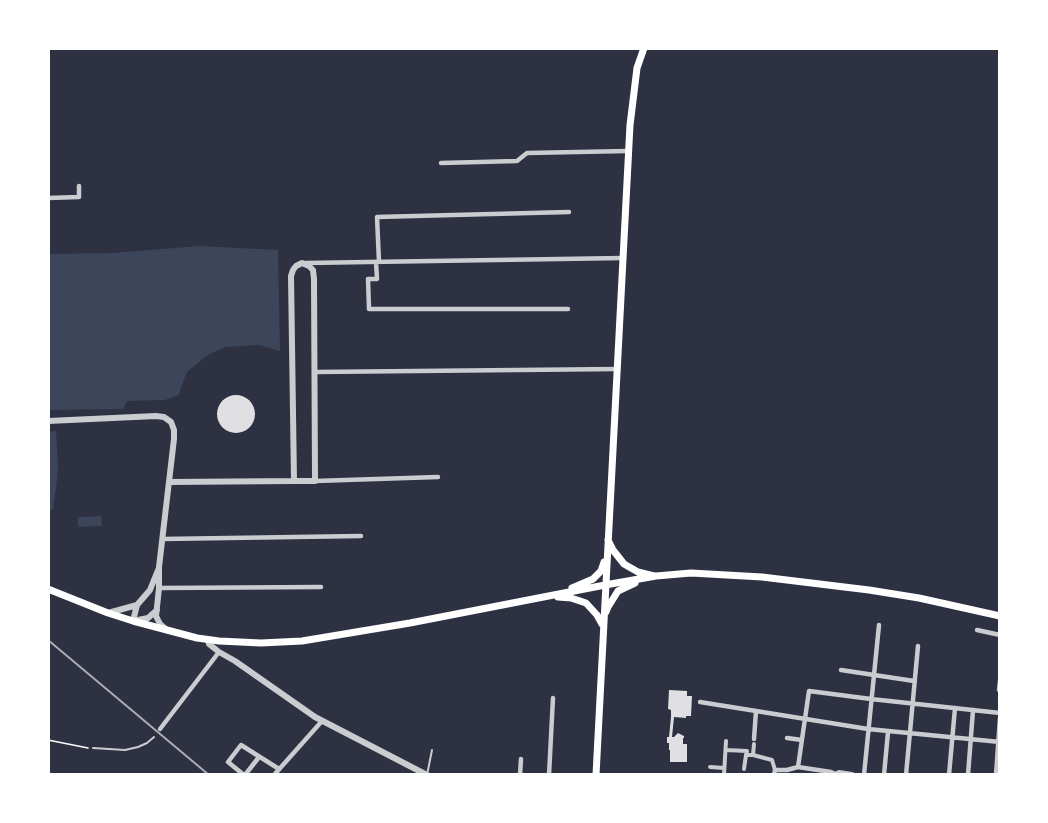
<!DOCTYPE html>
<style>
body{margin:0}
#map{position:relative;width:1048px;height:823px;overflow:hidden;background:#2d3142;font-family:"Fira Sans Condensed",sans-serif}
canvas{display:block}
.frame{position:absolute;inset:0;border:50px solid #fff;pointer-events:none}
</style>
<div id="map">
<canvas width="1048" height="823"></canvas>
<div class="frame"></div>
</div>
<script>
const ctx = document.querySelector('canvas').getContext('2d');
ctx.lineJoin = 'round';
function fillPath(path, color) { ctx.fillStyle = color; ctx.fill(path, 'evenodd'); }
const toPath = rows => new Path2D(rows.map(r => 'M' + r).join(''));
function trace(path, color, width, dash) { ctx.strokeStyle = color; ctx.lineWidth = width; ctx.lineCap = dash ? 'butt' : 'round'; ctx.setLineDash(dash || []); ctx.stroke(path); }
const green = toPath([
 [199,246,278,250,280,351,259,345,226,347,209,354,187,372,181,387,179,395,165,400,127,401,123,409,48,410,48,254,113,253],
 [56,431,58,467,56,488,53,509,48,513,48,432],
 [101,516,102,526,78,527,78,517]
]);
const building = toPath([
 '217 414a19 19 0 1 1 38 0a19 19 0 1 1-38 0Z',
 [669,690,687,691,687,696,692,696,691,716,686,716,686,718,674,717,672,737,674,737,678,733,684,736,684,738,683,738,683,744,687,744,687,762,670,762,670,750,669,750,669,743,667,743,667,737,669,737,671,717,671,710,668,709]
]);
const path = toPath([
 [48,740,88,748]
]);
const service = toPath([
 [93,748,125,750,138,747,147,743,154,737],
 [427,775,432,750]
]);
const pedestrian = toPath([
 [726,750,747,751,746,755],
 [753,755,772,760,775,770],
 [753,755,754,744],
 [710,767,724,768],
 [744,769,746,755,753,755],
 [724,775,726,741]
]);
const minor = toPath([
 [441,163,517,161,527,153,628,151],
 [48,198,79,197,79,186],
 [376,262,377,279,368,279,369,309,568,309],
 [379,262,377,217,569,212],
 [305,263,623,258],
 [315,372,618,369],
 [315,481,438,477],
 [162,539,361,536],
 [159,588,321,587],
 [977,630,1000,635],
 [841,670,914,681],
 [999,690,1000,681],
 [700,702,868,729,1000,742],
 [160,729,219,652],
 [787,738,802,740],
 [754,739,756,711],
 [798,767,809,691,871,699,1000,713],
 [244,775,228,762,241,745,279,769],
 [245,775,259,757],
 [274,775,322,721],
 [520,775,521,759],
 [549,775,553,698],
 [774,775,775,770,787,770,798,767,831,772,836,774],
 [864,775,879,625],
 [884,775,888,732],
 [906,775,918,646],
 [949,775,955,708],
 [968,775,973,710],
 [996,775,1000,718]
]);
const tertiary = toPath([
 [48,421,156,416,164,417,171,422,174,430,174,439,159,567,159,588,156,616,160,624,167,630],
 [169,482,294,481,315,481,314,279,313,270,309,266,302,263,296,266,293,270,291,276,294,481],
 [137,605,133,621,148,618,157,610],
 [108,613,137,605,150,590,158,570],
 [208,640,209,644,219,652,235,661,315,717,427,775],
 [836,775,839,773,852,775]
]);
const secondary = toPath([
 [608,540,613,550,624,564,638,572,654,576],
 [572,588,593,579,601,571,604,562],
 [48,589,108,613,133,621,197,638,219,641,261,643,302,641,410,623,605,585,656,576,691,573,762,577,869,590,919,598,1000,616],
 [558,597,571,598,586,603,597,615,602,624],
 [606,612,608,607,618,591,635,583],
 [596,775,630,125,637,68,644,48]
]);
const rail = toPath([
 [48,640,209,775]
]);
fillPath(green, '#3c4559');
fillPath(building, '#e0e0e3');
trace(path, '#fff', 1.5);
trace(service, '#caccd0', 2);
trace(pedestrian, '#caccd0', 4);
trace(minor, '#caccd0', 4.5);
trace(tertiary, '#caccd0', 6);
trace(secondary, '#fff', 7);
trace(rail, '#abadb3', 2);
</script>
